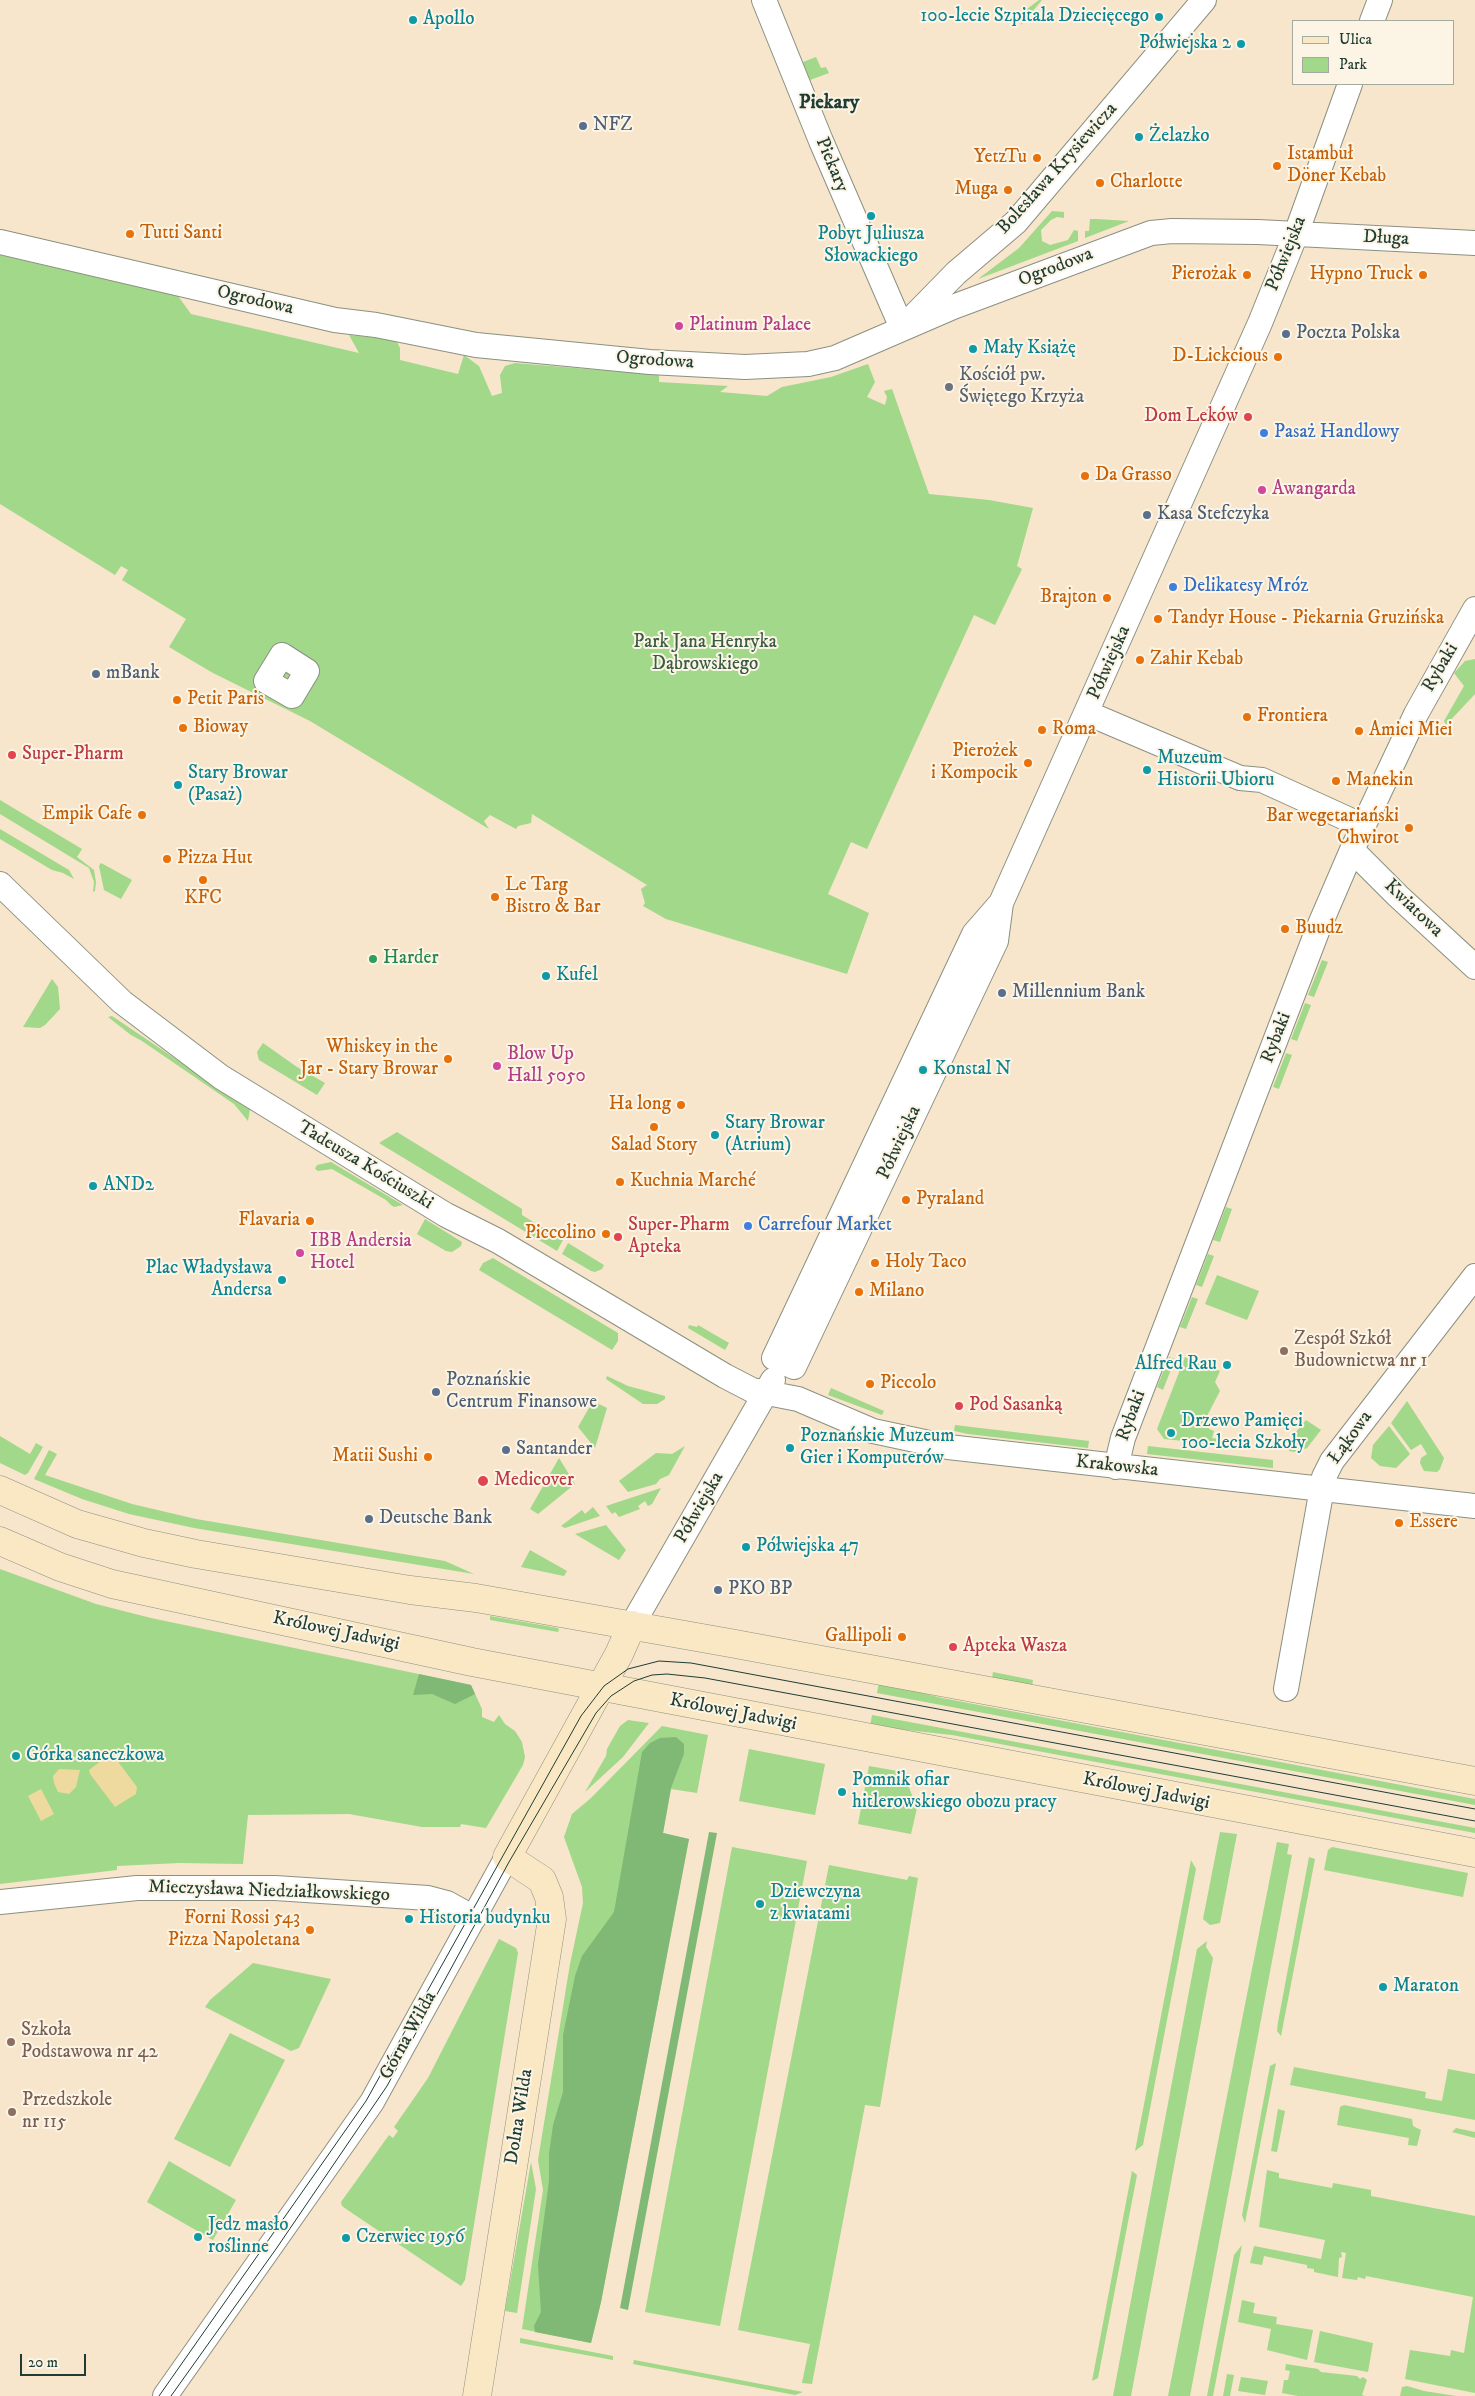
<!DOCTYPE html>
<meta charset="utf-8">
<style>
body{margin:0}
#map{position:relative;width:1475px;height:2396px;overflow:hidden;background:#f7e5cc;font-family:"IM FELL DW Pica",serif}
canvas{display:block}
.legend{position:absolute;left:1292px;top:20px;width:162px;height:65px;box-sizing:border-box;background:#fcf5e5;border:1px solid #a4ab9e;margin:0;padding:6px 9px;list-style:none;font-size:15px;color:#1f3d34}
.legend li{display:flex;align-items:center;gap:10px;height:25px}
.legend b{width:25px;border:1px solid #a4ab9e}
.scale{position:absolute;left:20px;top:2354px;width:66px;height:22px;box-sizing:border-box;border:2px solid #1f3d34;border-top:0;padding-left:6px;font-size:15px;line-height:18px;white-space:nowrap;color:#1f3d34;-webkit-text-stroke:4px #fcf5e5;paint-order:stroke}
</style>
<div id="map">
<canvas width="1475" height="2396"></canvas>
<ul class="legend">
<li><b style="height:6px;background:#fae7c3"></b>Ulica</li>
<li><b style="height:14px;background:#a1d889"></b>Park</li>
</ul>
<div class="scale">20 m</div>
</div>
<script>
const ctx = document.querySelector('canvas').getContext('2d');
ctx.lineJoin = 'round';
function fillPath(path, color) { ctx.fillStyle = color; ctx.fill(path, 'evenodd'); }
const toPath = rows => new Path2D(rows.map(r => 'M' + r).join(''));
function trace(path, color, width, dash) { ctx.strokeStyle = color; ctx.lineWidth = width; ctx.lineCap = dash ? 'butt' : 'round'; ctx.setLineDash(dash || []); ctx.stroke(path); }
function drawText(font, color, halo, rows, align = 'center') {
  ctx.font = font + ' "IM FELL DW Pica",serif'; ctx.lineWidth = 4; ctx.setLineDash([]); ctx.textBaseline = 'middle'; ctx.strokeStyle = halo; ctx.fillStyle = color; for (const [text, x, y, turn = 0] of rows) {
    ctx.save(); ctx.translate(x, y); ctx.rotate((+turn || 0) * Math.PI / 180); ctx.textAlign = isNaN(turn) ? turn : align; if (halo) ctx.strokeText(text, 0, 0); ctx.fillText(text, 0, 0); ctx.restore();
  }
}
const green = toPath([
 [1039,0,1042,0,1021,25,1023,12],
 [816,57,821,68,826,67,829,73,810,80,803,62],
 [1052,211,1064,212,1064,218,1057,217,1051,220,1041,230,1042,241,1050,245,1068,240,1074,230,1078,231,1078,241,978,279,1019,248],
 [1090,219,1096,219,1129,221,1085,238,1085,231,1089,231],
 [0,255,178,296,191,314,359,353,349,335,396,340,400,348,400,360,458,374,464,355,479,366,492,396,502,393,500,375,505,366,515,363,659,375,659,382,728,386,720,392,767,396,782,387,831,377,868,364,875,382,867,397,885,405,887,397,884,391,892,389,929,494,989,500,1033,508,1017,566,1022,569,995,625,974,615,867,849,851,842,828,894,869,913,847,974,666,919,643,906,645,903,641,889,647,885,532,814,531,823,518,826,516,829,490,815,484,821,489,829,310,721,213,673,169,647,186,619,122,580,128,570,121,566,115,575,0,504],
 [1475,659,1475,694,1446,725,1444,721,1464,686,1454,673,1465,661],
 [0,800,82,849,77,857,94,870,96,882,95,891,93,892,94,882,89,868,0,814],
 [0,829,69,870,74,879,63,873,52,870,0,839],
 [101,863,132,880,121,899,104,890,99,866],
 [1322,960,1328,962,1314,997,1308,995],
 [52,979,58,987,60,1009,45,1025,40,1028,23,1027],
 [1305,1003,1311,1005,1297,1041,1291,1039],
 [112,1016,250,1109,248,1121,234,1104,142,1041,131,1035,108,1017],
 [263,1043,297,1067,325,1083,317,1095,259,1060,257,1052],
 [1286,1053,1292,1055,1279,1089,1273,1087],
 [397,1132,522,1209,522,1215,563,1240,557,1251,379,1143],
 [331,1162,403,1205,394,1207,391,1205,386,1200,332,1169,318,1171,315,1169,317,1165],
 [1226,1207,1232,1209,1220,1242,1213,1240],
 [425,1219,462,1242,461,1246,452,1252,446,1251,417,1234],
 [568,1243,604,1265,602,1269,595,1272,591,1271,562,1254],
 [1208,1254,1214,1256,1202,1287,1196,1285],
 [493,1258,618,1333,618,1341,612,1350,479,1270,483,1263],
 [1217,1275,1259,1291,1247,1320,1205,1304],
 [1192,1297,1198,1299,1186,1329,1180,1327],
 [689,1325,697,1327,698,1325,729,1343,725,1350,688,1328],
 [1169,1357,1175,1359,1163,1390,1157,1387],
 [1185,1357,1220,1371,1215,1382,1220,1391,1206,1418,1211,1421,1209,1429,1214,1431,1212,1438,1224,1440,1222,1445,1164,1439,1157,1429],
 [607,1376,628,1386,665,1396,665,1399,657,1404,643,1404,606,1379],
 [831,1388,884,1411,882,1415,828,1395],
 [593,1401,607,1408,595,1448,578,1427],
 [1407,1401,1444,1458,1440,1469,1437,1472,1424,1471,1420,1463,1421,1458,1427,1454,1421,1444,1411,1450,1391,1423],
 [1306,1420,1321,1430,1307,1448,1295,1452,1289,1451,1291,1438],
 [955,1425,1089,1441,1088,1448,968,1434,954,1431],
 [1389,1426,1410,1454,1396,1468,1380,1466,1371,1458,1373,1445],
 [0,1436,30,1454,36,1443,43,1447,28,1473,25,1475,0,1463],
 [685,1446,669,1475,660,1479,656,1484,628,1492,619,1481,656,1453,672,1454],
 [1148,1446,1273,1460,1273,1468,1147,1454],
 [49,1450,57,1454,45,1475,132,1504,196,1519,445,1561,474,1574,194,1528,129,1514,82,1499,34,1479],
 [559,1458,575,1484,538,1514,530,1509],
 [661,1488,652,1504,648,1506,645,1501,638,1506,640,1509,619,1517,615,1512,612,1514,606,1506],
 [593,1507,600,1516,565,1528,561,1526,582,1510,585,1514],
 [606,1525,626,1550,619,1560,575,1534],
 [530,1550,567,1571,564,1576,521,1567],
 [0,1569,96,1604,151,1618,471,1685,482,1709,482,1717,494,1722,499,1715,505,1724,515,1731,522,1742,525,1757,523,1765,486,1828,461,1824,460,1827,422,1827,349,1814,248,1815,243,1864,179,1863,117,1866,117,1870,0,1884],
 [490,1616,558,1628,559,1630,558,1632,490,1620],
 [993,1672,1033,1680,1032,1686,992,1678],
 [879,1682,942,1698,1475,1799,1475,1805,877,1693],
 [872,1715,1475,1828,1475,1833,952,1735,870,1726],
 [628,1720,649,1723,623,1757,585,1792,606,1756,607,1749,620,1726],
 [662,1726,708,1735,697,1793,671,1789,663,1833,689,1839,601,2302,591,2343,522,2329,543,2190,538,2160,570,1964,583,1903,582,1887,564,1837,572,1814,591,1798],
 [749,1749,825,1764,815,1815,739,1801],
 [869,1766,903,1772,917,1808,911,1834,858,1824],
 [1220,1832,1237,1834,1220,1923,1210,1925,1203,1919],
 [1277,1842,1289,1844,1287,1854,1292,1855,1190,2396,1168,2396],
 [732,1847,807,1861,720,2326,645,2312],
 [1332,1847,1468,1873,1463,1897,1324,1870,1328,1850],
 [1309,1857,1315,1859,1281,2036,1277,2031,1278,2022],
 [1191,1860,1196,1869,1143,2145,1135,2151],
 [829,1865,907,1880,909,1876,918,1878,880,2107,865,2105,812,2384,802,2383,810,2344,738,2330],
 [499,1939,516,1948,518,1953,465,2280,461,2286,352,2213,342,2206,341,2202,389,2135,393,2138,398,2131,394,2127,428,2078],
 [1207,1941,1206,1947,1213,1958,1131,2396,1113,2396,1197,1949],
 [253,1963,331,1979,299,2048,291,2051,205,2007,210,2000],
 [230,2033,285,2060,230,2167,174,2139],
 [1276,2063,1245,2223,1242,2215,1270,2066],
 [1294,2067,1426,2092,1425,2098,1442,2101,1448,2069,1475,2074,1475,2120,1290,2085],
 [1344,2105,1412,2119,1413,2126,1421,2130,1417,2146,1408,2145,1409,2138,1337,2125,1340,2107],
 [1278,2109,1285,2111,1277,2152,1271,2151],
 [1456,2128,1475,2132,1475,2138,1452,2132],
 [169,2161,236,2200,213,2240,147,2202],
 [531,2162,536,2189,517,2313,505,2311],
 [1267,2170,1279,2173,1279,2178,1332,2188,1333,2183,1371,2190,1371,2196,1475,2216,1475,2393,1405,2379,1410,2350,1450,2356,1451,2350,1464,2353,1473,2297,1366,2276,1365,2279,1358,2277,1357,2280,1342,2278,1346,2253,1341,2252,1342,2257,1339,2258,1338,2277,1314,2272,1314,2269,1307,2268,1307,2265,1264,2256,1262,2265,1250,2263,1254,2246,1321,2259,1325,2240,1259,2227],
 [1132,2171,1137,2175,1098,2378,1092,2381],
 [1242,2245,1213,2396,1207,2396,1234,2255],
 [1242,2300,1255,2303,1253,2313,1277,2317,1276,2324,1313,2330,1307,2360,1267,2350,1271,2329,1238,2322],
 [1320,2331,1373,2343,1368,2372,1314,2362],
 [520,2338,613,2356,613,2360,520,2343],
 [634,2360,803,2392,795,2395,633,2364],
 [1286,2364,1318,2369,1321,2372,1357,2376,1360,2379,1363,2377,1367,2380,1362,2395,1365,2396,1298,2396,1282,2393,1284,2380,1288,2380,1290,2371,1285,2370],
 [1227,2374,1234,2375,1230,2396,1223,2396],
 [1241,2377,1268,2381,1265,2395,1238,2391],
 [1407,2386,1424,2391,1456,2396,1400,2396,1402,2387]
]);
const forest = toPath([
 [419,1674,471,1685,475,1694,455,1704,432,1694,413,1695],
 [676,1737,684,1744,684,1754,671,1788,663,1833,689,1839,601,2302,591,2343,535,2332,534,2326,541,2312,538,2264,549,2181,549,2154,553,2125,563,2092,563,2035,575,1976,582,1956,614,1912,642,1752,650,1743,660,1738],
 [709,1832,717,1833,628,2310,620,2308]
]);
const sand = toPath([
 [110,1754,113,1755,137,1787,136,1794,115,1807,90,1774,89,1770],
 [59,1769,80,1770,76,1787,69,1794,58,1792,54,1783,53,1776],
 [41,1789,54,1814,41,1821,28,1796]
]);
const street = toPath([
 [764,0,821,141,902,328],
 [1372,21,1380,0],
 [0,242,335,320,376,325,476,345,650,362,745,367,808,364,835,358,953,307,1151,233,1172,231,1258,232,1475,243],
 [910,320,956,273,1016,222,1204,0],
 [282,655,307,671,292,696,266,681,282,655],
 [1087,713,1240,778,1262,780,1363,826],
 [1352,850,1398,896,1475,967],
 [0,884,122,1002,221,1077,446,1215,498,1241,725,1376,752,1390,798,1399,873,1431,948,1447,1475,1506],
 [1001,903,974,934,774,1358,794,1367,996,941,1001,903,1260,323,1296,234,1350,84],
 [1116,1467,1123,1438,1318,929,1352,850,1416,714,1475,609],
 [632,1625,773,1380],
 [1286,1689,1324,1477,1332,1461,1475,1276],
 [0,1902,137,1888,275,1888,428,1898,447,1903,474,1918],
 [165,2396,372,2102,507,1857]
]);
const secondary = toPath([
 [0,1490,77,1524,144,1543,196,1554,410,1590,476,1598,730,1643,1475,1781],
 [0,1541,60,1567,112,1584,472,1662,1475,1853],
 [477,2396,552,1919,549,1897,542,1880,507,1857,619,1654,632,1625]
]);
const tram = toPath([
 [159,2396,366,2101,581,1716,604,1686,628,1669,659,1661,691,1663,1475,1809],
 [171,2396,276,2249,387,2086,509,1862,596,1713,611,1696,634,1681,652,1675,667,1674,705,1678,1475,1821]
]);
const markers = [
 [1159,17,5,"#0f9aa8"],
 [413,20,5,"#0f9aa8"],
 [1241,44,5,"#0f9aa8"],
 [583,126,5,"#5c6f8a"],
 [1139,137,5,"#0f9aa8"],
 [1037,158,5,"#e8710a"],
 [1277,166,5,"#e8710a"],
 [1100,183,5,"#e8710a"],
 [1008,190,5,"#e8710a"],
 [871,216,5,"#0f9aa8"],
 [130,234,5,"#e8710a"],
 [1247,275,5,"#e8710a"],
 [1423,275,5,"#e8710a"],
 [679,326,5,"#d1479c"],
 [1286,334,5,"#5c6f8a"],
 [973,349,5,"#0f9aa8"],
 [1278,357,5,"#e8710a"],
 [949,387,5,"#6b7280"],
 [1248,417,5,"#e0444e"],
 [1264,433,5,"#3f7fe0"],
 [1085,476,5,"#e8710a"],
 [1262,490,5,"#d1479c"],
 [1147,515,5,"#5c6f8a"],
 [1173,587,5,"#3f7fe0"],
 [1107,598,5,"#e8710a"],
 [1158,619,5,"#e8710a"],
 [1140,660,5,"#e8710a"],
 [96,674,5,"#5c6f8a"],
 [177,700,5,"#e8710a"],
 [1247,717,5,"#e8710a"],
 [183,728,5,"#e8710a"],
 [1042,730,5,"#e8710a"],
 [1359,731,5,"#e8710a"],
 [12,755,5,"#e0444e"],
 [1028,763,5,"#e8710a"],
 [1147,770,5,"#0f9aa8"],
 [1336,781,5,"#e8710a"],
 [178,785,5,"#0f9aa8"],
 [142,815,5,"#e8710a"],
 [1409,828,5,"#e8710a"],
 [167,859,5,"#e8710a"],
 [203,880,5,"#e8710a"],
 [495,897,5,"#e8710a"],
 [1285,929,5,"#e8710a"],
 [373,959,5,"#2e9e5b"],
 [546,976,5,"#0f9aa8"],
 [1002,993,5,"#5c6f8a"],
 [448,1059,5,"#e8710a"],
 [497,1066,5,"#d1479c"],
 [923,1070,5,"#0f9aa8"],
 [681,1105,5,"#e8710a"],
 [654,1127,5,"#e8710a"],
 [715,1135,5,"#0f9aa8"],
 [620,1182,5,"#e8710a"],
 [93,1186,5,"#0f9aa8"],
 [906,1200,5,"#e8710a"],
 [310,1221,5,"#e8710a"],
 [748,1226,5,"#3f7fe0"],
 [606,1234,5,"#e8710a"],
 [618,1237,5,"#e0444e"],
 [300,1253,5,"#d1479c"],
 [875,1263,5,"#e8710a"],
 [282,1280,5,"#0f9aa8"],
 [859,1292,5,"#e8710a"],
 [1284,1351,5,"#8d6e63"],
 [1227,1365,5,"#0f9aa8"],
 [870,1384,5,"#e8710a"],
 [436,1392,5,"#5c6f8a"],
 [959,1406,5,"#e0444e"],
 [1171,1433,5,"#0f9aa8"],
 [790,1448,5,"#0f9aa8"],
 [506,1450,5,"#5c6f8a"],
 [428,1457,5,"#e8710a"],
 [483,1481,6,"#e0444e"],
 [369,1519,5,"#5c6f8a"],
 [1399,1523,5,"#e8710a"],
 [746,1547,5,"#0f9aa8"],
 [718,1590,5,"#5c6f8a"],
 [902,1637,5,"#e8710a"],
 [953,1647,5,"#e0444e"],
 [16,1756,5,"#0f9aa8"],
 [842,1792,5,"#0f9aa8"],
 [760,1904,5,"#0f9aa8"],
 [409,1919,5,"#0f9aa8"],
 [310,1930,5,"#e8710a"],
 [1383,1987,5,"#0f9aa8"],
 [11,2042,5,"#8d6e63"],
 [12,2112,5,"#8d6e63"],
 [198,2237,5,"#0f9aa8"],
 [346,2238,5,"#0f9aa8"]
];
const cultureNames = [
 ["100-lecie Szpitala Dziecięcego",1149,17,"right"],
 ["Apollo",423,20],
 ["Półwiejska 2",1231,44,"right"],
 ["Żelazko",1149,137],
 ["Pobyt Juliusza",871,235,"center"],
 ["Słowackiego",871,257,"center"],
 ["Mały Książę",983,349],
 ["Muzeum",1157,759],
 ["Historii Ubioru",1157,781],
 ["Stary Browar",188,774],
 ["(Pasaż)",188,796],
 ["Kufel",556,976],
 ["Konstal N",933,1070],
 ["Stary Browar",725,1124],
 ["(Atrium)",725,1146],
 ["AND2",103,1186],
 ["Plac Władysława",272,1269,"right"],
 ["Andersa",272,1291,"right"],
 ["Alfred Rau",1217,1365,"right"],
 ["Drzewo Pamięci",1181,1422],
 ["100-lecia Szkoły",1181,1444],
 ["Poznańskie Muzeum",800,1437],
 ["Gier i Komputerów",800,1459],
 ["Półwiejska 47",756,1547],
 ["Górka saneczkowa",26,1756],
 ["Pomnik ofiar",852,1781],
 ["hitlerowskiego obozu pracy",852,1803],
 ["Dziewczyna",770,1893],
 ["z kwiatami",770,1915],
 ["Historia budynku",419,1919],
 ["Maraton",1393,1987],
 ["Jedz masło",208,2226],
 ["roślinne",208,2248],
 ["Czerwiec 1956",356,2238]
];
const serviceNames = [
 ["NFZ",593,126],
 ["Poczta Polska",1296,334],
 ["Kasa Stefczyka",1157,515],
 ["mBank",106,674],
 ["Millennium Bank",1012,993],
 ["Poznańskie",446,1381],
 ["Centrum Finansowe",446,1403],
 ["Santander",516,1450],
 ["Deutsche Bank",379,1519],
 ["PKO BP",728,1590]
];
const foodNames = [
 ["Istambuł",1287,155],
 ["Döner Kebab",1287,177],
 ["YetzTu",1027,158,"right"],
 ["Charlotte",1110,183],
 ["Muga",998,190,"right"],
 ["Tutti Santi",140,234],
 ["Pierożak",1237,275,"right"],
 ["Hypno Truck",1413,275,"right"],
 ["D-Lickcious",1268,357,"right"],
 ["Da Grasso",1095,476],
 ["Brajton",1097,598,"right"],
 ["Tandyr House - Piekarnia Gruzińska",1168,619],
 ["Zahir Kebab",1150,660],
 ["Petit Paris",187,700],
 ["Frontiera",1257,717],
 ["Bioway",193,728],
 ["Roma",1052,730],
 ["Amici Miei",1369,731],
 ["Pierożek",1018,752,"right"],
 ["i Kompocik",1018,774,"right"],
 ["Manekin",1346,781],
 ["Empik Cafe",132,815,"right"],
 ["Bar wegetariański",1399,817,"right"],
 ["Chwirot",1399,839,"right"],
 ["Pizza Hut",177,859],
 ["Le Targ",505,886],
 ["Bistro & Bar",505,908],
 ["KFC",203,899,"center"],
 ["Buudz",1295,929],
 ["Whiskey in the",438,1048,"right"],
 ["Jar - Stary Browar",438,1070,"right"],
 ["Ha long",671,1105,"right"],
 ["Salad Story",654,1146,"center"],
 ["Kuchnia Marché",630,1182],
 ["Pyraland",916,1200],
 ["Flavaria",300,1221,"right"],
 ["Piccolino",596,1234,"right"],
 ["Holy Taco",885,1263],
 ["Milano",869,1292],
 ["Piccolo",880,1384],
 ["Matii Sushi",418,1457,"right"],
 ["Essere",1409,1523],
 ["Gallipoli",892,1637,"right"],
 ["Forni Rossi 543",300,1919,"right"],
 ["Pizza Napoletana",300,1941,"right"]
];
const streetNames = [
 ["Piekary",831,165,67],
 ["Bolesława Krysiewicza",1058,169,-48],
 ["Długa",1386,239,3],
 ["Półwiejska",1287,254,-68],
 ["Ogrodowa",1056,268,-21],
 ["Ogrodowa",255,301,13],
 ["Ogrodowa",655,361,4],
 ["Półwiejska",1110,663,-66],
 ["Rybaki",1441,668,-60],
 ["Kwiatowa",1413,909,44],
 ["Rybaki",1277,1038,-69],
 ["Półwiejska",900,1143,-65],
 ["Tadeusza Kościuszki",365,1166,31],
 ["Rybaki",1132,1416,-70],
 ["Łąkowa",1351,1438,-54],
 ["Krakowska",1117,1467,6],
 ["Półwiejska",700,1508,-60],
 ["Królowej Jadwigi",336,1632,12],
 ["Królowej Jadwigi",733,1713,11],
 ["Królowej Jadwigi",1146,1792,11],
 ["Mieczysława Niedziałkowskiego",269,1892,2],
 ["Górna Wilda",409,2036,-61],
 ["Dolna Wilda",520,2117,-81]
];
const hotelNames = [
 ["Platinum Palace",689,326],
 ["Awangarda",1272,490],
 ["Blow Up",507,1055],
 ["Hall 5050",507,1077],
 ["IBB Andersia",310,1242],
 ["Hotel",310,1264]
];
const worshipNames = [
 ["Kościół pw.",959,376],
 ["Świętego Krzyża",959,398]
];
const healthNames = [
 ["Dom Leków",1238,417,"right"],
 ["Super-Pharm",22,755],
 ["Super-Pharm",628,1226],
 ["Apteka",628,1248],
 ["Pod Sasanką",969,1406],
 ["Medicover",494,1481],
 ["Apteka Wasza",963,1647]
];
const shopNames = [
 ["Pasaż Handlowy",1274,433],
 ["Delikatesy Mróz",1183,587],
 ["Carrefour Market",758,1226]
];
const parkNames = [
 ["Park Jana Henryka",705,643],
 ["Dąbrowskiego",705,665]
];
const leisureNames = [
 ["Harder",383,959]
];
const educationNames = [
 ["Zespół Szkół",1294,1340],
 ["Budownictwa nr 1",1294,1362],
 ["Szkoła",21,2031],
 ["Podstawowa nr 42",21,2053],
 ["Przedszkole",22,2101],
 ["nr 115",22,2123]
];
const neighbourhoodNames = [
 ["Piekary",829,104]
];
fillPath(green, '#a1d889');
fillPath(forest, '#80b875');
fillPath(sand, '#eeda9e');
trace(street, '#8b9180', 26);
trace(secondary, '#8b9180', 29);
trace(street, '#fff', 24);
trace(secondary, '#fae7c3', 28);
trace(tram, '#1f3d34', 1);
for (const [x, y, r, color] of markers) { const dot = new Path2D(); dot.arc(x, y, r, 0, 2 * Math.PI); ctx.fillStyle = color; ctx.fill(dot); trace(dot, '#fcf5e5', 2); }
drawText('19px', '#0d838f', '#fcf5e5', cultureNames, 'left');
drawText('19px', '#4e5e75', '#fcf5e5', serviceNames, 'left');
drawText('19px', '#c56008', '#fcf5e5', foodNames, 'left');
drawText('19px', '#1f3d34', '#fcf5e5', streetNames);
drawText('19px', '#b23c85', '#fcf5e5', hotelNames, 'left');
drawText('19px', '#5b616d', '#fcf5e5', worshipNames, 'left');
drawText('19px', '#be3a42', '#fcf5e5', healthNames, 'left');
drawText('19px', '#366cbe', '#fcf5e5', shopNames, 'left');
drawText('19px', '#395c45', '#fcf5e5', parkNames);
drawText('19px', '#27864d', '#fcf5e5', leisureNames, 'left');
drawText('19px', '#785e54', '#fcf5e5', educationNames, 'left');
drawText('bold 20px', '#1f3d34', '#fcf5e5', neighbourhoodNames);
</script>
